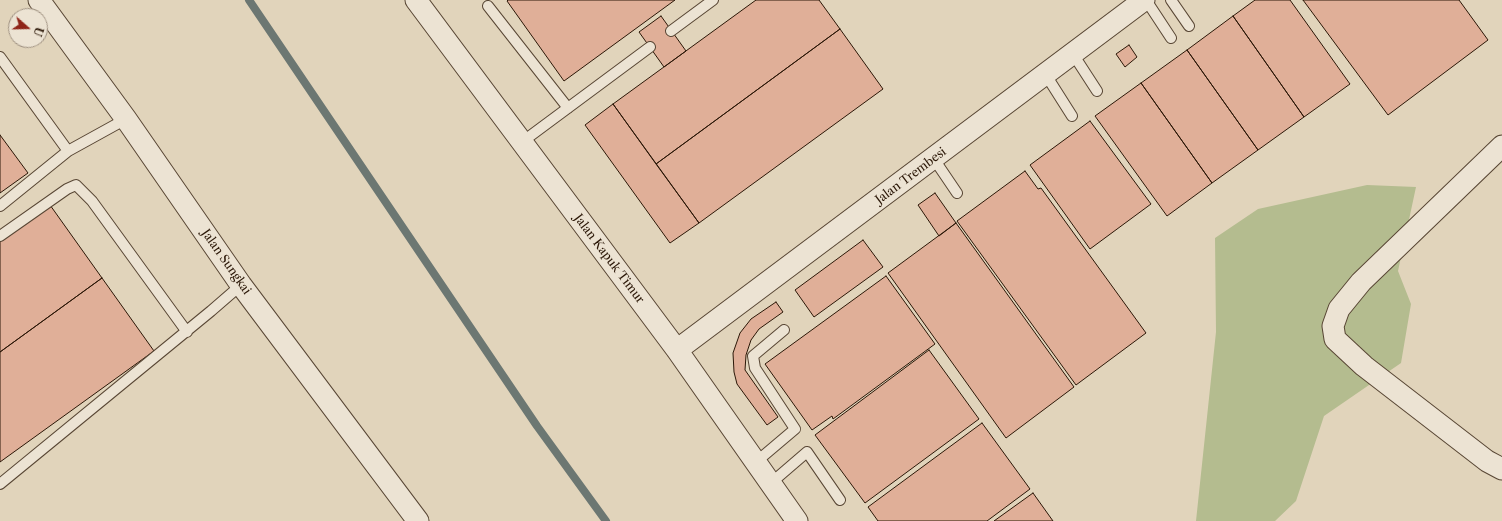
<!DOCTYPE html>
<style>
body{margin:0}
#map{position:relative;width:1502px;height:521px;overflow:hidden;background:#e1d4bb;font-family:"Libre Caslon Text",serif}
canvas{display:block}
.north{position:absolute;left:8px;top:8px;width:40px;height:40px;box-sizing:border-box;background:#ece3d3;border:1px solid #9f9181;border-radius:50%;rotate:110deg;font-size:11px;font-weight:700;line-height:16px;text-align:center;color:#2b1707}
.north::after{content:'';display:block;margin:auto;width:14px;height:18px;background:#8f2418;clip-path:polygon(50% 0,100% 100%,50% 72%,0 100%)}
</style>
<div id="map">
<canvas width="1502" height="521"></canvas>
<div class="north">U</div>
</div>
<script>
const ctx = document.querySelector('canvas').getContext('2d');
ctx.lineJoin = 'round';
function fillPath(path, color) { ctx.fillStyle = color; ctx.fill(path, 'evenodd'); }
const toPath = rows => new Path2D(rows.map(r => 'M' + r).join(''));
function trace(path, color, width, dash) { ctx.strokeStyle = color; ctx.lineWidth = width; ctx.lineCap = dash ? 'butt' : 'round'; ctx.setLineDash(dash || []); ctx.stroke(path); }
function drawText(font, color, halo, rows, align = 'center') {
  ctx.font = font + ' "Libre Caslon Text",serif'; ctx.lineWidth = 3; ctx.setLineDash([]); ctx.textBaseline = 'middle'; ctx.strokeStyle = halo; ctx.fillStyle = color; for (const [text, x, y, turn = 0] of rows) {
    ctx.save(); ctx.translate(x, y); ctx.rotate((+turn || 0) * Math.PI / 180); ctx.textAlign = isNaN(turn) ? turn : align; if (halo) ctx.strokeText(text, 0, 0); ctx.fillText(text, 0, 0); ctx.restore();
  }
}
const green = toPath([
 [1367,185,1416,187,1398,271,1411,304,1401,363,1324,416,1296,501,1275,521,1196,521,1216,332,1215,238,1258,209]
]);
const stream = toPath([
 [249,0,537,426,606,521]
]);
const building = toPath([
 [508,0,675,0,564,81,507,1,508,0],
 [756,0,819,0,840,29,656,164,613,104,756,0],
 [1255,0,1290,0,1350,84,1304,117,1233,16,1255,0],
 [1303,0,1459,0,1488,40,1388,115,1303,0],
 [661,16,686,51,664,67,639,32,661,16],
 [1233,16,1304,117,1258,150,1187,50,1233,16],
 [840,29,883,89,699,223,656,164,840,29],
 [1129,45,1137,57,1125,67,1116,54,1129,45],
 [1187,50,1258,150,1212,183,1141,83,1187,50],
 [1141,83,1212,183,1167,216,1095,116,1141,83],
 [613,104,699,223,670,243,585,125,613,104],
 [1090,121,1151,204,1090,249,1030,165,1090,121],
 [0,135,28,173,0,193,0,135],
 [1025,171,1038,189,1041,188,1146,333,1076,385,957,221,1025,171],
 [935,193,956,223,939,236,918,205,935,193],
 [50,205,102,278,0,352,0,241,50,205],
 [956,223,1074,387,1006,438,888,273,956,223],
 [863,240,883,267,814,317,795,290,863,240],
 [886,276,935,344,833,419,832,416,812,430,765,364,886,276],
 [102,278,154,351,0,462,0,352,102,278],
 [776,302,783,312,759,329,751,340,746,355,745,370,778,417,767,425,737,384,734,372,733,353,740,333,751,319,776,302],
 [929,350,979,419,865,503,815,435,929,350],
 [982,423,1030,489,987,521,878,521,868,507,982,423],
 [1033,493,1053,521,994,521,1033,493]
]);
const service = toPath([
 [1146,0,1171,38],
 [1171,0,1189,26],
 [488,6,568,108],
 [671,31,713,0],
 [1073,54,1097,91],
 [0,57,68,151],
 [1046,75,1072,116],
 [522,142,650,47],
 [934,159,957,193],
 [0,206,68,151,126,119],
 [0,236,67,189,76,185,92,201,187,332],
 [756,462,795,429,755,368,753,356,784,330],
 [771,483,807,452,840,500],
 [0,484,211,311,241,285]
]);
const minor = toPath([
 [39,0,126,119,241,285,418,521],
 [416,0,677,350,797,521],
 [1502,146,1361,282,1339,309,1333,326,1335,339,1364,366,1487,461,1502,469],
 [677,350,1144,0]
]);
const streetNames = [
 ["Jalan Trembesi",911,176,-37],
 ["Jalan Kapuk Timur",609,259,53],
 ["Jalan Sungkai",226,262,55]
];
fillPath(green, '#b4bc8f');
trace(stream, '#6c7772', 8);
fillPath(building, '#e0af98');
trace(building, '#2b1707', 1);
trace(service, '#584634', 12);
trace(minor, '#584634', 23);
trace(service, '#ece3d3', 10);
trace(minor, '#ece3d3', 21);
drawText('12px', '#2b1707', '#ece3d3', streetNames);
</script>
